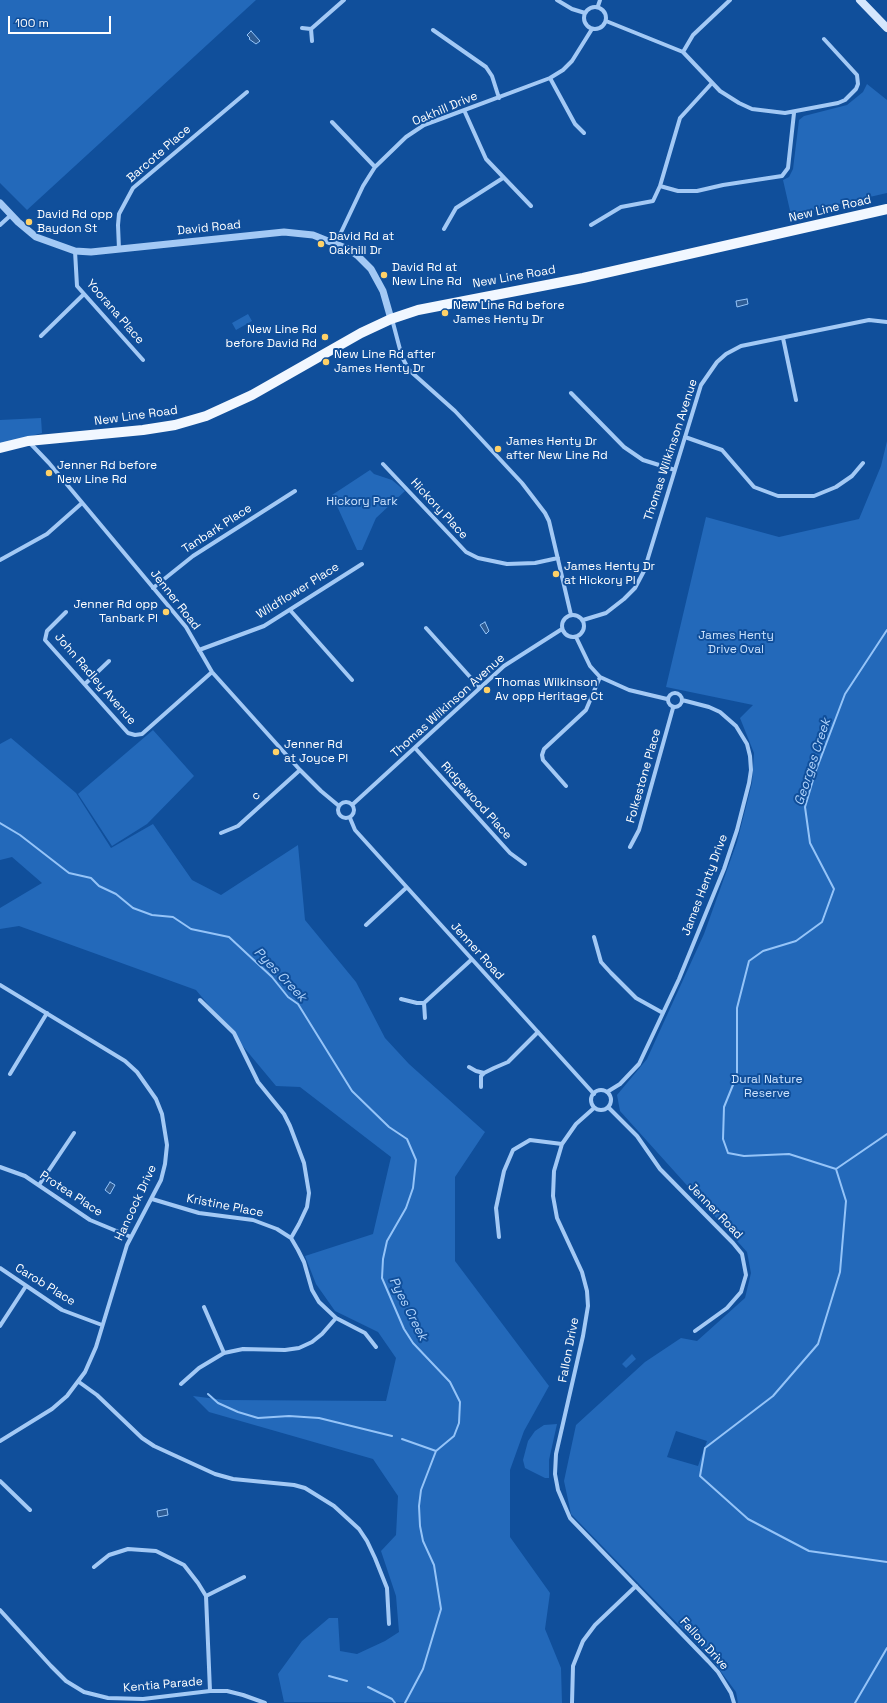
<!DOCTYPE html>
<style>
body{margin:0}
#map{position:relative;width:887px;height:1703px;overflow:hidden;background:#104f9b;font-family:"Space Grotesk",sans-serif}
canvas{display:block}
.scale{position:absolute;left:8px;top:16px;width:103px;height:18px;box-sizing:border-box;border:2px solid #fff;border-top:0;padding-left:5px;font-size:12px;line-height:14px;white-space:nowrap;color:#fff;-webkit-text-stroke:3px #104f9b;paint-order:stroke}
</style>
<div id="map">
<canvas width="887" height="1703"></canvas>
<div class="scale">100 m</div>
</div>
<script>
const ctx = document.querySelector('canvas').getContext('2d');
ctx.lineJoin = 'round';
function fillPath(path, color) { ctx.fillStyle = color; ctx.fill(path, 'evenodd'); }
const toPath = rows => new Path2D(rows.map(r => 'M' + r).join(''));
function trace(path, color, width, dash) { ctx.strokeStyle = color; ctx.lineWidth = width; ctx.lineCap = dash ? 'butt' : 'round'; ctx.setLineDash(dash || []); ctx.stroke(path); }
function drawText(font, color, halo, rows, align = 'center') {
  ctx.font = font + ' "Space Grotesk",sans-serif'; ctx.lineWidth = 4; ctx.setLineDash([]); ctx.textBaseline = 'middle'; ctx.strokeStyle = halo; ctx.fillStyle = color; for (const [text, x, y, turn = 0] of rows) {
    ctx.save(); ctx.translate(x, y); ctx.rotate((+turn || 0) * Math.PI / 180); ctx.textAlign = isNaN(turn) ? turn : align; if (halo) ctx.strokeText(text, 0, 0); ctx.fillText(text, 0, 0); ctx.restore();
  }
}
const green = toPath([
 [0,0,256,0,27,210,0,183],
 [867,84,887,100,887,193,791,215,783,180,789,177,793,169,799,120,804,116,847,105,863,92],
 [248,314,252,321,236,330,232,323],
 [41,418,42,433,0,445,0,420],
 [887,441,887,1703,738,1703,736,1692,710,1657,571,1514,564,1481,576,1425,645,1362,681,1338,697,1341,745,1298,751,1273,747,1252,620,1111,617,1095,647,1059,704,934,737,842,752,783,754,753,740,718,753,705,666,687,706,517,779,537,859,519,881,466],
 [676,1431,707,1441,698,1466,667,1457],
 [370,470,374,474,392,480,405,491,376,518,362,550,357,550,332,495],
 [153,730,194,776,147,824,112,846,78,794],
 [11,738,76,793,111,848,153,824,192,880,221,895,298,845,305,920,356,982,385,1038,409,1064,485,1132,455,1177,455,1261,549,1386,524,1431,510,1470,510,1537,550,1593,545,1629,561,1668,562,1703,284,1702,278,1674,302,1641,329,1618,338,1618,340,1651,357,1654,385,1641,399,1632,396,1596,381,1551,396,1535,398,1496,373,1459,209,1412,193,1396,224,1400,386,1401,396,1358,378,1332,335,1311,316,1284,305,1256,373,1234,391,1157,300,1087,276,1086,196,990,19,926,0,929,0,908,42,883,12,857,0,860,0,744],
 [632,1354,636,1359,626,1368,622,1364],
 [557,1424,549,1460,549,1478,545,1478,525,1468,523,1460,528,1441,535,1431,544,1425]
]);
const water = toPath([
 [251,31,260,41,256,44,249,39,250,38,247,35,251,31],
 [747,299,748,304,737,307,736,301,747,299],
 [485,622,489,631,486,634,480,625,485,622],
 [110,1182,115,1185,110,1194,105,1190,110,1182],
 [167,1509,168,1515,158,1517,157,1511,167,1509]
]);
const stream = toPath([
 [887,630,845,694,815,773,805,807,810,843,834,889,822,922,796,941,763,951,749,961,737,1008,737,1075,724,1107,723,1139,728,1153,744,1156,789,1154,836,1169,846,1201,840,1272,818,1344,773,1396,705,1448,700,1476,748,1519,809,1551,887,1562],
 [0,823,20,835,69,873,91,878,99,886,116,894,133,908,152,915,173,917,191,929,229,937,272,977,288,997,298,1004,352,1091,389,1127,407,1139,416,1160,413,1188,406,1208,387,1241,383,1259,382,1278,404,1329,413,1343,450,1382,460,1402,459,1423,454,1436,436,1451,421,1490,419,1506,420,1526,423,1541,434,1565,441,1609,423,1669,405,1703],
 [836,1169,887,1134],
 [208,1394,218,1403,238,1412,258,1418,289,1416,319,1418,392,1436],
 [402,1439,436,1451],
 [329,1676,347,1681],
 [368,1687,392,1699,395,1703],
 [855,1703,887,1648]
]);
const minor = toPath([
 [557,0,572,9,585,13],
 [598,6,600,0],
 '584 18a11 11 0 1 1 22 0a11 11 0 1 1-22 0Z',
 [606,21,683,52,720,91,739,103,752,109,785,113,838,103,845,100,856,89,858,84,857,75,824,39],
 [302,28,311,29],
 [433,30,486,67,492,76,499,98],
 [312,41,311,29,344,0],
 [683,52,693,35,730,0],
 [550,78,575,124,584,133],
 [712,83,680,118,660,186,678,191,697,191,723,185,782,176,788,168,794,113],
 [464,110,486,159,531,206],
 [332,122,375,167],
 [0,225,11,215],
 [591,225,621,207,653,201,660,186],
 [444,229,456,208,503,178],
 [336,243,363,186,375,167,406,137,424,125,443,118,550,78,563,70,572,61,592,29],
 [119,249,118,225,119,214,133,188,247,92],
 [75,251,77,286,143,360],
 [392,319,402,357,409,370,455,411,522,483,545,513,549,521,571,615],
 [41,336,83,295],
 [783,338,796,400],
 [571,393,624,447,643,460,675,470],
 [685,437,722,450,754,487,778,496,814,496,836,487,852,476,863,463],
 [29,442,49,463,186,627,212,672,300,770,321,791,339,806],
 [383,464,466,552,478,558,507,564,535,563,558,558],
 [0,560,47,534,82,503],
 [153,588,193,556,295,491],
 [290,610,352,680],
 [66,612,47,631,45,640,128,733,135,735,142,734,212,672],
 '562 626a11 11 0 1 1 22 0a11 11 0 1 1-22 0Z',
 [583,620,606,613,624,599,635,588,644,571,701,385,717,362,726,354,741,346,869,320,887,322],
 [426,628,480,688],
 [576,637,590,666,600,677,629,690,667,699],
 [199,650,264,626,362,564],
 [85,684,109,661],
 '668 700a7 7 0 1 1 14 0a7 7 0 1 1-14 0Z',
 [415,748,510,853,525,864],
 [566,786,543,760,542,755,544,749,586,710,600,677],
 '338 810a8 8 0 1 1 16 0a8 8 0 1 1-16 0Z',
 [352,805,504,666,562,629],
 [350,818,355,830,594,1094],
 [221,833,238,826,300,770],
 [630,847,639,830,673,708],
 [366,925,406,888],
 [594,937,601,962,611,973,636,998,663,1013],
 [0,985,125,1061,137,1072,156,1099,162,1114,167,1145,165,1164,161,1180,127,1245,96,1347,85,1372,67,1396,52,1409,0,1441],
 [401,999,417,1003,424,1003,471,960],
 [200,1000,234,1033,258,1082,284,1114,290,1126,304,1163,309,1193,307,1207,299,1224,291,1238],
 [424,1003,425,1018],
 [469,1067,476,1071,484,1073,494,1068,508,1062,538,1032],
 [10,1074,47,1013],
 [481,1087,481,1076,484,1073],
 '591 1100a10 10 0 1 1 20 0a10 10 0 1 1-20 0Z',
 [607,1092,620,1084,639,1064,679,979,724,869,737,830,749,783,751,770,750,756,747,744,736,726,720,712,709,707,682,700],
 [608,1107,637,1136,660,1169,733,1243,742,1254,746,1275,741,1292,727,1308,695,1331],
 [594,1108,576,1124,562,1144,554,1171,553,1196,557,1218,582,1272,587,1291,588,1306,583,1336,556,1454,555,1474,558,1490,570,1518,708,1661,718,1672,731,1693,734,1703],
 [0,1167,25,1176,90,1220,131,1237],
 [39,1185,74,1133],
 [152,1199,199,1213,253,1220,277,1229,291,1238,298,1250,304,1262,312,1290,319,1302,336,1318,365,1333,376,1347],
 [499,1237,496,1208,504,1171,513,1150,530,1140,562,1144],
 [0,1268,62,1310,102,1325],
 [204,1307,224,1353],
 [0,1326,26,1286],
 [79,1382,97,1395,142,1438,154,1446,215,1474,233,1479,294,1485,305,1488,334,1506,359,1529,367,1541,375,1558,387,1588,389,1624],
 [181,1384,199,1368,224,1353,243,1349,285,1350,299,1348,312,1342,322,1334,336,1318],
 [0,1481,30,1510],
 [94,1567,109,1555,128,1549,156,1551,184,1565,198,1583,206,1596,210,1691],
 [206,1596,244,1577],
 [0,1610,51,1666,66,1681,84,1692,108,1698,143,1699,210,1691,227,1691,243,1695,265,1703],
 [572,1703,573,1666,583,1641,595,1625,636,1586]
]);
const tertiary = toPath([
 [0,203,18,222,36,237,75,251,91,252,284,232,313,235,348,249,358,256,371,269,383,291,391,319]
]);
const secondary = toPath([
 [860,0,887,28]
]);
const primary = toPath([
 [0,448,28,441,143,430,175,425,206,416,252,395,361,333,391,319,418,310,583,278,887,209]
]);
const markers = [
 [29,222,4,"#ffd167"],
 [321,244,4,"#ffd167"],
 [384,275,4,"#ffd167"],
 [445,313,4,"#ffd167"],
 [325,337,4,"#ffd167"],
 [326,362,4,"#ffd167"],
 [498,449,4,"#ffd167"],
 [49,473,4,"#ffd167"],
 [556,574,4,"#ffd167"],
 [166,612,4,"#ffd167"],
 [487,690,4,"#ffd167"],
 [276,752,4,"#ffd167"]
];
const streetNames = [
 ["Oakhill Drive",445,109,-23],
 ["Barcote Place",159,154,-41],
 ["New Line Road",830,209,-13],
 ["David Road",209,228,-6],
 ["New Line Road",514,277,-10],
 ["Yoorana Place",115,312,49],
 ["New Line Road",136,416,-8],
 ["Thomas Wilkinson Avenue",671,450,-72],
 ["Hickory Place",439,509,47],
 ["Tanbark Place",217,529,-33],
 ["Wildflower Place",298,591,-32],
 ["Jenner Road",175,600,52],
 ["John Radley Avenue",95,679,49],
 ["Thomas Wilkinson Avenue",448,706,-42],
 ["Folkestone Place",644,776,-74],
 ["c",256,796,-42],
 ["Ridgewood Place",476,801,48],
 ["James Henty Drive",705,885,-69],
 ["Jenner Road",477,951,48],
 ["Protea Place",71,1194,33],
 ["Hancock Drive",136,1203,-65],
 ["Kristine Place",225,1206,11],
 ["Jenner Road",715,1211,46],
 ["Carob Place",45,1285,32],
 ["Fallon Drive",569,1350,-79],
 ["Fallon Drive",704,1644,48],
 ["Kentia Parade",163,1685,-5]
];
const poiNames = [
 ["David Rd opp",37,215],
 ["Baydon St",37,229],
 ["David Rd at",329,237],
 ["Oakhill Dr",329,251],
 ["David Rd at",392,268],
 ["New Line Rd",392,282],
 ["New Line Rd before",453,306],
 ["James Henty Dr",453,320],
 ["New Line Rd",317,330,"right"],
 ["before David Rd",317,344,"right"],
 ["New Line Rd after",334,355],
 ["James Henty Dr",334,369],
 ["James Henty Dr",506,442],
 ["after New Line Rd",506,456],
 ["Jenner Rd before",57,466],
 ["New Line Rd",57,480],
 ["James Henty Dr",564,567],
 ["at Hickory Pl",564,581],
 ["Jenner Rd opp",158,605,"right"],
 ["Tanbark Pl",158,619,"right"],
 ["Thomas Wilkinson",495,683],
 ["Av opp Heritage Ct",495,697],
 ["Jenner Rd",284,745],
 ["at Joyce Pl",284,759]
];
const parkNames = [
 ["Hickory Park",362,502],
 ["James Henty",736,636],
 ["Drive Oval",736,650],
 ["Dural Nature",767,1080],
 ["Reserve",767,1094]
];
const waterNames = [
 ["Georges Creek",813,762,-72],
 ["Pyes Creek",280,975,46],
 ["Pyes Creek",408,1309,63]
];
fillPath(green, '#2369ba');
fillPath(water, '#2e5c94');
trace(water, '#95c4f8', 1);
trace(stream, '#95c4f8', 2);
trace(minor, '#a3c9f5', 4);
trace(tertiary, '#a3c9f5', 7);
trace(secondary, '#d4e6fd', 8);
trace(primary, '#f1f7ff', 10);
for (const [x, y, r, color] of markers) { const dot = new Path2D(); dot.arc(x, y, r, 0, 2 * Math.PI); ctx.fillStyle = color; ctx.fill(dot); trace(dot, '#104f9b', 1.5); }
drawText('12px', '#fff', '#104f9b', streetNames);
drawText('12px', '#fff', '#104f9b', poiNames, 'left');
drawText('12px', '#cce3fe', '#104f9b', parkNames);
drawText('italic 13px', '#b0d3fb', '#104f9b', waterNames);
</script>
